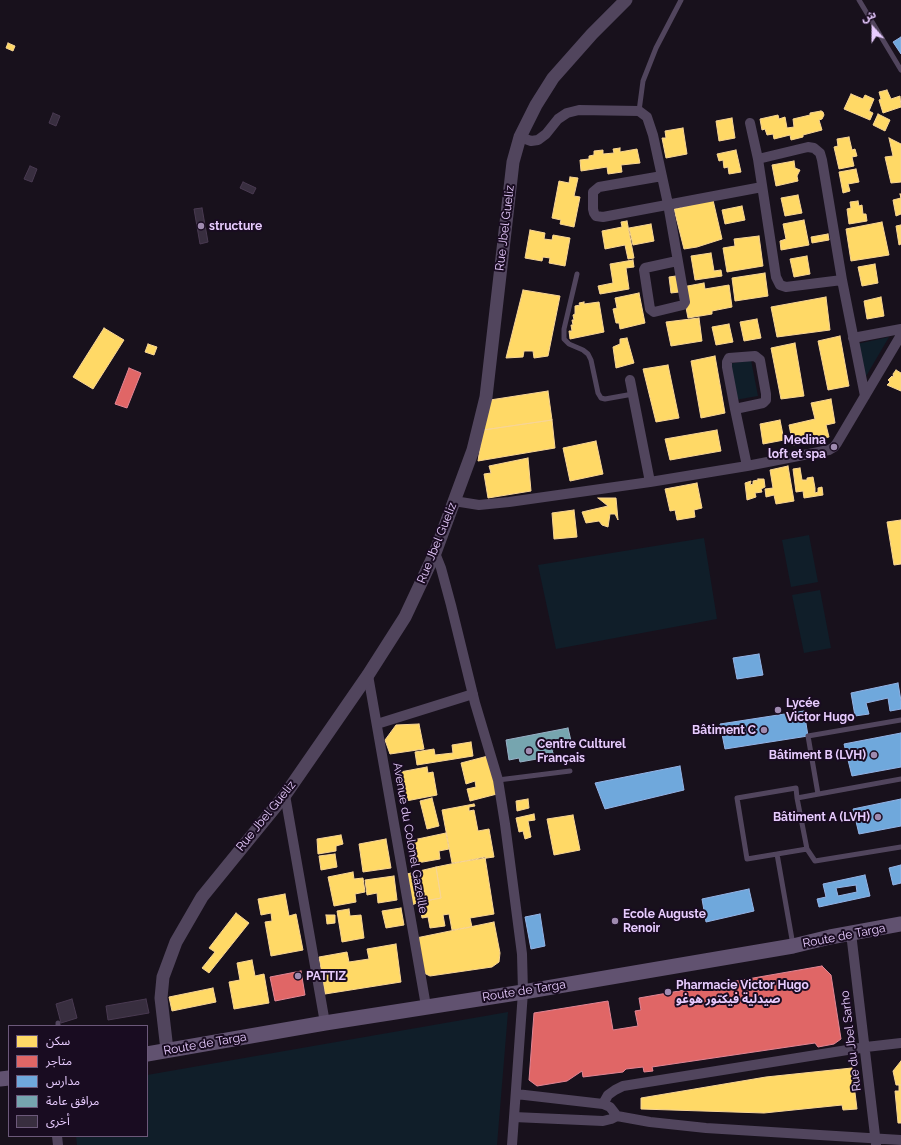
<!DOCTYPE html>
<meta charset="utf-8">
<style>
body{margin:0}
#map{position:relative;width:901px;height:1145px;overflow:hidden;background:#18111c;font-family:Raleway,"Noto Sans Arabic",sans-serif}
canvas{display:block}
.legend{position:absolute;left:8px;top:1025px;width:140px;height:112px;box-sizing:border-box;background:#190c21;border:1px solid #6c597a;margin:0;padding:5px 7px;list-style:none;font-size:12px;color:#e8ccff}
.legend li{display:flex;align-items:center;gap:8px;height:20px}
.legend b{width:20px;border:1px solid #6c597a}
.north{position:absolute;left:853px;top:8px;width:40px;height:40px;-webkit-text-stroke:3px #190c21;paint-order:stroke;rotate:339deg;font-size:11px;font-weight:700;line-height:16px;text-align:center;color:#e8ccff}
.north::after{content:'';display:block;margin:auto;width:14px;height:18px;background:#e8ccff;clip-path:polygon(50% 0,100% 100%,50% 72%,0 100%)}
</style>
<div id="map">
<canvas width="901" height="1145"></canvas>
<ul class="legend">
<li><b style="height:11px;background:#ffd966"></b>سكن</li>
<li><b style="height:11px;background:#e06666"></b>متاجر</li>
<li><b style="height:11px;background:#6fa8dc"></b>مدارس</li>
<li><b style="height:11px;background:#76a5af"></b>مرافق عامة</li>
<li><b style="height:11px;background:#382e3f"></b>أخرى</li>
</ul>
<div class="north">ش</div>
</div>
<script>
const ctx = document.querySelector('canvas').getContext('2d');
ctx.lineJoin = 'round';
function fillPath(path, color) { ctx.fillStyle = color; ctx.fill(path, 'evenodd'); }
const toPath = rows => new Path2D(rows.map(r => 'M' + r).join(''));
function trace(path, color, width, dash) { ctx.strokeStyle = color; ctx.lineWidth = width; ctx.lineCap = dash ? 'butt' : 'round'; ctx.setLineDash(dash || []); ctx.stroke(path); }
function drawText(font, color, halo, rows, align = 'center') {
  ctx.font = font + ' Raleway,"Noto Sans Arabic",sans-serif'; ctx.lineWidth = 4; ctx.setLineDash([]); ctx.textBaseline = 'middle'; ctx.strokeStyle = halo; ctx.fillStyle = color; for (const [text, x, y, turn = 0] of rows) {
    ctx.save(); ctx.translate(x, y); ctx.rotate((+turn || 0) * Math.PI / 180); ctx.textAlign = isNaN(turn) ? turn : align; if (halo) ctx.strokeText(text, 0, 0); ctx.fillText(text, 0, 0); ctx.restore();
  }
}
const green = toPath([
 [889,337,865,378,857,344],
 [751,360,758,396,735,400,729,364],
 [809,535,818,582,791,587,782,540],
 [704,538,717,619,556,649,538,565],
 [820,590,831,648,804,653,792,595],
 [508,1012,497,1145,77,1145,76,1136,147,1136,147,1075]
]);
const homes = toPath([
 [8,43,15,46,13,51,6,48,8,43],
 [887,90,891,99,900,96,901,107,883,113,879,100,881,99,879,92,887,90],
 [851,94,863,99,865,95,874,99,869,111,873,113,870,120,844,109,851,94],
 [821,111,823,112,824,115,822,119,819,120,822,130,803,135,803,137,791,140,790,135,774,139,773,134,767,135,765,129,762,130,760,119,778,115,779,119,785,117,787,128,794,127,793,119,810,115,810,113,821,111],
 [878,114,890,120,885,131,873,125,878,114],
 [732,118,735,138,719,141,716,121,732,118],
 [683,128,687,154,666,158,662,138,666,138,665,131,683,128],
 [849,137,852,150,855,149,857,156,852,157,854,166,839,169,834,147,838,146,837,139,849,137],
 [889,138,901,144,901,182,891,183,885,157,893,156,889,138],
 [620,148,620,152,637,149,640,163,621,165,622,172,608,174,607,167,581,171,580,160,589,159,589,156,594,155,594,151,603,150,603,154,614,153,613,149,620,148],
 [736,150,741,172,729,174,728,167,724,168,723,160,719,161,717,154,736,150],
 [794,161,795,168,800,170,797,176,798,181,776,186,772,165,794,161],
 [856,169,859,182,848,184,850,191,843,193,839,172,856,169],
 [570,177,578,178,574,196,580,197,574,227,560,224,561,220,552,218,559,181,569,183,570,177],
 [900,194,901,194,901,214,896,216,893,200,901,198,900,194],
 [798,195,802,213,785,216,781,198,798,195],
 [713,200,722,239,697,247,684,249,674,209,713,200],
 [858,201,859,206,862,205,863,214,866,214,867,221,849,224,847,209,851,208,850,202,858,201],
 [742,206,745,220,725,224,722,210,742,206],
 [804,220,809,245,781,250,780,241,786,239,783,224,804,220],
 [627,221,634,258,628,259,625,245,605,249,602,231,622,227,621,222,627,221],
 [882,222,889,255,851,261,846,229,882,222],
 [651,224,654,241,633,245,629,228,651,224],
 [901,225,901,244,899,245,896,226,901,225],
 [530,230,545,233,544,239,552,240,553,235,570,238,565,266,549,263,550,258,543,257,542,261,525,258,530,230],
 [828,234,829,240,812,243,811,237,828,234],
 [759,236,763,266,727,272,723,248,735,246,734,239,759,236],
 [711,253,714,271,721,270,722,276,695,280,691,256,711,253],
 [807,256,810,274,794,277,790,259,807,256],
 [633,260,634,267,626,268,629,289,600,294,598,286,613,283,610,264,633,260],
 [875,264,878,283,862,286,858,267,875,264],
 [765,273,768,296,735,301,732,278,765,273],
 [676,276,679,292,671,293,669,277,676,276],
 [704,283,705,289,729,285,732,307,712,311,712,314,688,318,682,287,704,283],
 [523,290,560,296,548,356,534,358,533,351,524,351,523,357,506,358,523,290],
 [639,293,645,323,620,329,619,323,616,323,613,309,617,308,615,298,639,293],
 [826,297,830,330,777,337,771,307,826,297],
 [881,297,884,316,867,319,864,301,881,297],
 [584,302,584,304,599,302,604,332,570,339,569,331,572,331,571,325,573,325,572,320,574,320,573,315,575,314,575,306,580,305,579,303,584,302],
 [699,318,702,341,671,346,666,322,699,318],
 [757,319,761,338,744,341,740,322,757,319],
 [729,324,733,342,716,345,712,327,729,324],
 [104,328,124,340,93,389,73,377,104,328],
 [840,336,849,386,828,390,818,341,840,336],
 [627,338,634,363,616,368,613,347,620,344,620,339,627,338],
 [795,343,804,396,781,399,771,348,795,343],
 [148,344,157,347,154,355,145,352,148,344],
 [715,356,725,413,701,418,691,361,715,356],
 [668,365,679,418,656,422,643,369,668,365],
 [896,370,901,373,901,391,887,385,890,382,888,380,892,376,894,377,893,374,896,370],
 [548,391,552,420,483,430,490,400,548,391],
 [831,399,835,423,826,425,829,437,793,445,789,425,815,419,811,403,831,399],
 [552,420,555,448,478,461,483,430,552,420],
 [780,420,784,440,763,444,760,424,780,420],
 [717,430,721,451,670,460,665,439,717,430],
 [596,441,603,474,570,481,563,448,596,441],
 [528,458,531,491,488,498,484,474,491,473,489,466,528,458],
 [788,466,794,501,776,504,774,495,766,497,765,489,773,488,770,470,788,466],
 [800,468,802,480,807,480,807,478,813,477,815,488,815,493,818,492,818,488,822,487,823,495,804,498,803,491,796,492,793,469,800,468],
 [758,479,764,479,765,487,761,489,762,492,755,493,756,497,747,500,745,483,751,481,750,485,753,484,753,481,758,480,758,479],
 [697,483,702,508,694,510,695,517,677,520,675,510,670,511,665,489,697,483],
 [598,498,616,498,618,520,615,514,610,514,608,527,602,525,599,521,586,523,582,512,608,506,598,498],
 [574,510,577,537,554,539,552,513,574,510],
 [901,520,901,564,894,565,887,522,901,520],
 [419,724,424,749,390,754,385,740,396,725,419,724],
 [471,742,473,756,417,765,415,752,434,749,435,755,453,753,452,745,471,742],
 [488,756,497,794,470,801,467,789,476,787,475,781,466,784,461,763,488,756],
 [427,767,428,773,433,772,437,795,406,801,400,772,427,767],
 [432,798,439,826,427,829,420,801,432,798],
 [528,799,529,808,517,811,516,801,528,799],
 [474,804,475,806,469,807,469,811,474,810,478,831,489,829,494,857,452,863,442,810,474,804],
 [534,814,535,820,528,821,531,837,525,839,523,831,519,832,516,818,534,814],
 [573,815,580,850,554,855,547,819,573,815],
 [446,833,449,849,439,851,440,859,417,863,413,840,446,833],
 [341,835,343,844,336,846,336,851,318,854,317,839,341,835],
 [386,839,391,868,363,872,359,844,386,839],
 [335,854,337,867,321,870,319,856,335,854],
 [485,857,494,914,470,918,472,927,452,930,449,914,443,915,445,926,430,928,428,917,422,918,419,902,441,898,436,867,485,857],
 [436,867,441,898,419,902,412,905,407,874,436,867],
 [353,872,354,879,363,878,365,892,355,894,356,902,334,906,328,877,353,872],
 [394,876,397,900,378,903,377,893,367,895,365,880,394,876],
 [285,894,289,916,296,914,303,950,271,956,265,922,272,921,271,913,261,915,258,899,285,894],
 [401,908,404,925,386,928,382,911,401,908],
 [349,909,350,916,361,915,364,938,342,942,337,911,349,909],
 [236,913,249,923,209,973,202,968,215,952,209,948,236,913],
 [326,915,335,915,335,923,327,924,326,915],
 [494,922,500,953,499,962,492,967,430,976,424,973,416,938,494,922],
 [396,944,401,982,325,994,319,957,347,952,349,962,369,959,367,949,396,944],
 [252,960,255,976,264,974,269,1003,234,1009,229,982,240,980,237,963,252,960],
 [213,988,216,1002,172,1011,169,997,213,988],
 [901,1061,901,1085,896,1085,893,1071,901,1061],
 [852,1068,857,1109,843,1110,842,1105,764,1113,641,1109,641,1098,766,1077,852,1068],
 [899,1085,901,1085,901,1123,898,1123,895,1091,899,1091,899,1085]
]);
const shops = toPath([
 [129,368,141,373,127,408,115,404,129,368],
 [822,966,831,975,841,1039,834,1044,818,1047,815,1043,652,1067,653,1071,644,1072,643,1067,626,1069,623,1072,583,1077,582,1071,567,1081,537,1086,529,1080,534,1013,608,1001,613,1030,638,1026,635,1011,641,1010,639,998,822,966],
 [301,971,305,995,275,1001,270,977,301,971]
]);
const schools = toPath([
 [901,37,901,54,893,42,901,37],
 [759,654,763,675,737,679,733,658,759,654],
 [898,683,901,701,901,709,890,711,888,698,866,703,869,714,855,716,851,693,898,683],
 [804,711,808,736,725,749,720,724,804,711],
 [901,733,901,767,852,776,844,744,901,733],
 [680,766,684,790,605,809,595,783,680,766],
 [901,799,901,826,859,834,853,809,901,799],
 [901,865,901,883,893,885,889,868,901,865],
 [865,875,870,896,819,907,817,899,826,897,823,884,865,875],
 [856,885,857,892,838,896,836,888,856,885],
 [749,889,754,911,706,922,702,899,749,889],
 [540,914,545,946,531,949,525,917,540,914]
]);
const public = toPath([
 [568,728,571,741,560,744,560,748,552,750,554,756,520,762,519,758,509,760,506,740,568,728]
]);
const building = toPath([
 [53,113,60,116,56,126,49,123,53,113],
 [30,166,37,169,32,182,24,179,30,166],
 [243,182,256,188,253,194,240,188,243,182],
 [202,208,208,242,200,244,194,209,202,208],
 [72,999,77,1018,61,1023,56,1004,72,999],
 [146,999,149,1013,108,1020,106,1006,146,999]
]);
const service = toPath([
 [859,0,901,70],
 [639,111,643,81,656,48,681,0],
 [577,274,564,329,564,339,569,344,583,350,588,354,591,360,598,393,601,398,605,399,633,394],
 [498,780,570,771],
 [818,794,808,736,901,720],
 [807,849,815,861,901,847],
 [777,854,747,859,737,798,796,788,797,798],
 [793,945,777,854,807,849,797,798,901,779],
 [58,1023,58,1026]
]);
const minor = toPath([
 [750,123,758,159],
 [520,137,531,141,538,140,546,134,558,119,567,113,579,110,639,111,647,117,653,135,668,204,685,302,683,305,654,312,650,309,644,270,645,268,677,261],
 [662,176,599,187,593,192,593,209,594,213,596,216,603,217,762,187],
 [842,280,786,287,780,285,776,277,758,159,808,147,814,148,820,153,822,160,842,280,865,396],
 [853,338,901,329],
 [630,380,650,482],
 [735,409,763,403,766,400,766,394,760,360,755,356,729,358,727,362,727,367,735,409,747,466],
 [454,501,479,505,509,502,650,482,747,466,829,450,834,447,837,443,901,335],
 [435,553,441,568,451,605,475,703,498,780,505,824,522,954,523,992,512,1145],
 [368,675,426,1006],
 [377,724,473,694],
 [285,795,325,1023],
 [851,933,876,1144],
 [516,1094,603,1104,610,1107,617,1116,650,1122,706,1128,901,1140],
 [603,1104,608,1095,615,1090,623,1086,866,1047,901,1043],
 [514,1117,603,1121,611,1119,617,1116],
 [57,1136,58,1145]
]);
const tertiary = toPath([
 [167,1050,161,998,163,977,176,942,202,897,285,795,368,675,405,617,435,553,473,450,486,397,513,162,520,137,536,105,553,78,592,34,626,0]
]);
const secondary = toPath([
 [147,1054,325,1023,523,992,793,946,830,937,901,924],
 [0,1079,9,1078]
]);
const markers = [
 [201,226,4,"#9f8bb0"],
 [834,447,4,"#9f8bb0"],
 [778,710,4,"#9f8bb0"],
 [764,730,4,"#9f8bb0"],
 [529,751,4,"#9f8bb0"],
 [874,755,4,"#9f8bb0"],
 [878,817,4,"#9f8bb0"],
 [615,921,4,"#9f8bb0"],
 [298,976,4,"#9f8bb0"],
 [668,992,4,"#9f8bb0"]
];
const poiNames = [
 ["structure",209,226],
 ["Medina",826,440,"right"],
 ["loft et spa",826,454,"right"],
 ["Lycée",786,703],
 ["Victor Hugo",786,717],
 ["Bâtiment C",756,730,"right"],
 ["Centre Culturel",537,744],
 ["Français",537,758],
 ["Bâtiment B (LVH)",866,755,"right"],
 ["Bâtiment A (LVH)",870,817,"right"],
 ["Ecole Auguste",623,914],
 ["Renoir",623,928],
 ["PATTIZ",306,976],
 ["Pharmacie Victor Hugo",676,985],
 ["صيدلية فيكتور هوغو",676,999]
];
const streetNames = [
 ["Rue Jbel Gueliz",505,228,-83],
 ["Rue Jbel Gueliz",437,543,-68],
 ["Rue Jbel Gueliz",266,816,-51],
 ["Avenue du Colonel Gazeille",410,838,80],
 ["Route de Targa",844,936,-11],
 ["Route de Targa",524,991,-9],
 ["Rue du Jbel Sarho",851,1041,-97],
 ["Route de Targa",205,1044,-10]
];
fillPath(green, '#101e29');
fillPath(homes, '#ffd966');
trace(homes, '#f8d594', 1);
fillPath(shops, '#e06666');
trace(shops, '#e28594', 1);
fillPath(schools, '#6fa8dc');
trace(schools, '#93b3e6', 1);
fillPath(public, '#76a5af');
trace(public, '#98b1c7', 1);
fillPath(building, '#382e3f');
trace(building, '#493a51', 1);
trace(service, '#51455d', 5);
trace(minor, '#51455d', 10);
trace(tertiary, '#51455d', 13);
trace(secondary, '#615270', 15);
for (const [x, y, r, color] of markers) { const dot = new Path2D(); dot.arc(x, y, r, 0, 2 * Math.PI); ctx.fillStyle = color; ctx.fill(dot); trace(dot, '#190c21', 1.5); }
drawText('bold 12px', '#e8ccff', '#190c21', poiNames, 'left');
drawText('12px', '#e8ccff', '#190c21', streetNames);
</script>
